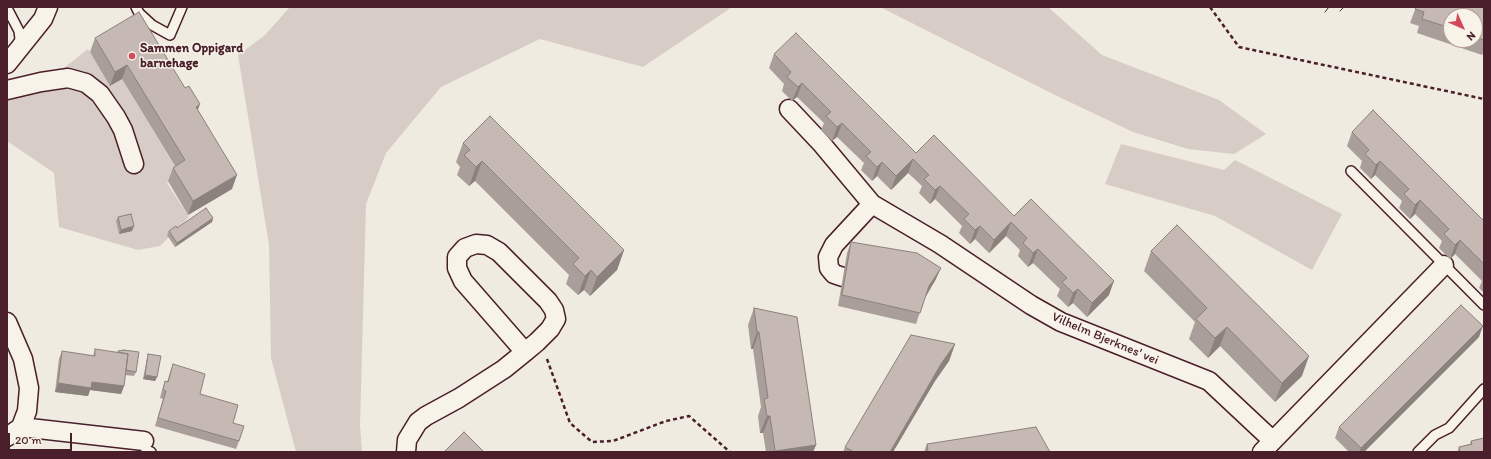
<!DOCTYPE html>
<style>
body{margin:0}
#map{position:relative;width:1491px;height:459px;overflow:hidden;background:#f0ebe0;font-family:Itim,sans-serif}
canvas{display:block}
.frame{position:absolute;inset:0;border:8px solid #4a1f2b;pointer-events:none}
.north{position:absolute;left:1443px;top:8px;width:40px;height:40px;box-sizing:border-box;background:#f7f3e8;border:1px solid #b29e9c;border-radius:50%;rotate:135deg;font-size:11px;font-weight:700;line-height:16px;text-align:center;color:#4a1f2b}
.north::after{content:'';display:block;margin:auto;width:14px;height:18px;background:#d1495b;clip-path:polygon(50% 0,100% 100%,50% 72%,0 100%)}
.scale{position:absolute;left:8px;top:433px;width:64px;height:18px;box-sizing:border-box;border:2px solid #4a1f2b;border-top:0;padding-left:5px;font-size:12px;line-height:14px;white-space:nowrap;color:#4a1f2b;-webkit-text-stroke:3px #f7f3e8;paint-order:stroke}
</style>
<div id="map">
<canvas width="1491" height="459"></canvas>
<div class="frame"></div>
<div class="north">N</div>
<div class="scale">20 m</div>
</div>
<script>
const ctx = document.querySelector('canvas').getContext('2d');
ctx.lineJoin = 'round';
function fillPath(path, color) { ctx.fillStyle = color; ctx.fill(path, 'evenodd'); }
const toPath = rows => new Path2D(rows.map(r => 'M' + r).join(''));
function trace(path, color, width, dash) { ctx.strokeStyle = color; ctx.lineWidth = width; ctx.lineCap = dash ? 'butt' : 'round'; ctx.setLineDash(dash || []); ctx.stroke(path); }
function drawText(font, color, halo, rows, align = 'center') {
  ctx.font = font + ' Itim,sans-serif'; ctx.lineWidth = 3; ctx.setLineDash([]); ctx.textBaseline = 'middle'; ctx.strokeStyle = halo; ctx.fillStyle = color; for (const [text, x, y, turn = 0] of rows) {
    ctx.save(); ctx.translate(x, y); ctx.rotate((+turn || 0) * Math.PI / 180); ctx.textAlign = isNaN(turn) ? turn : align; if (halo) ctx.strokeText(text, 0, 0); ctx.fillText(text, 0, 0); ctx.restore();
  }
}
const green = toPath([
 [290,7,732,7,643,67,540,39,441,87,386,153,366,204,360,425,362,452,296,452,271,358,269,245,238,55,264,36],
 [880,7,1048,7,1102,55,1219,100,1266,134,1234,154,1188,149,1133,132,1057,96],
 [88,49,111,86,122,79,180,175,167,183,189,217,160,246,138,250,59,227,54,173,7,141,7,99,40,87],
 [1121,144,1224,170,1235,160,1342,214,1312,270,1215,216,1105,184]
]);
const path = toPath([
 [1210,7,1239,47,1484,99],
 [547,359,570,423,592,442,613,441,666,421,689,416,730,452]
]);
const service = toPath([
 [136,7,139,13,152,25,170,35,182,7],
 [7,8,19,31,20,39,18,45],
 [1351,171,1484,305],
 [144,441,146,450,151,452],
 [1418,452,1435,435,1449,428,1484,389]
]);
const minor = toPath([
 [7,64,43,19,48,7],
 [7,90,41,82,68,78,86,83,100,94,116,117,123,130,134,164],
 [789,109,821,143,872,204,940,244,1031,305,1061,322,1209,381,1272,440],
 [843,277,834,274,829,268,828,257,834,245,872,204],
 [7,322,23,359,29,388,27,411,21,427],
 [7,437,21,427,144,441],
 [406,452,407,440,418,422,426,416,459,398,504,369,525,352,537,342,550,329,556,319,554,310,548,301,499,252,487,245,476,244,465,248,457,257,457,268,463,281,525,352],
 [1262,452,1444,265]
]);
const tram = toPath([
 [1340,11,1344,7],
 [1325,12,1329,7]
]);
const wall = toPath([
 [1416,7,1484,7,1484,51,1482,55,1417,33,1419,26,1410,23],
 [1451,16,1475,16,1475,40,1451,40],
 [95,38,198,110,232,189,188,215,168,181,173,168,175,166,122,79,110,86,90,52],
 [774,54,916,153,1014,216,1109,295,1087,317,1073,303,1068,307,1057,296,1060,289,1033,263,1028,267,1018,256,1020,250,1006,236,989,253,975,239,970,244,959,233,962,226,935,199,930,204,919,193,922,186,908,173,891,190,877,176,872,181,861,170,864,163,837,137,832,141,821,130,824,123,797,97,792,101,782,91,784,84,769,68],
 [1352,132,1484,221,1484,293,1479,288,1482,281,1455,254,1450,259,1439,248,1442,241,1415,214,1410,219,1399,208,1402,201,1375,175,1371,179,1360,168,1362,161,1347,146],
 [463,143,624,250,617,270,590,296,584,290,578,295,566,284,569,275,475,181,469,186,457,175,460,167,456,162],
 [118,217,132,231,119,234,116,221],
 [213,218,212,222,175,247,167,235,169,231,177,228],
 [851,242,936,279,925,297,916,324,838,306,847,253],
 [1151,251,1302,376,1275,402,1220,346,1208,358,1189,339,1195,322,1144,271],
 [754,308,816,445,813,452,766,452,763,433,760,433,758,416,761,407,753,349,751,349,748,325],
 [1479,337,1364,452,1349,452,1335,438,1339,427],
 [955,344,949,361,935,381,893,452,843,452,845,447],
 [95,349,136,372,134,376,125,375,124,386,121,394,90,390,88,396,55,392,59,359,62,351,93,356],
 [148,354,157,377,155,381,143,379,147,358],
 [173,364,200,394,233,423,239,441,236,449,155,426,163,399,160,398,162,390,165,381,167,382],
 [1471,441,1484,452,1457,452,1459,447,1470,444],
 [927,444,1050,452,924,452]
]);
const shadedWall = toPath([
 [127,65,122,79,110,86,115,72],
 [802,83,797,97,792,101,798,87],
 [200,104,195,118,196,107],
 [842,123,837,137,832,141,837,127],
 [913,159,908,173,891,190,896,176],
 [482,161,475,181,469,186,476,167],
 [1380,161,1375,175,1371,179,1376,165],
 [882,162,877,176,872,181,877,167],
 [237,175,232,189,188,215,193,201],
 [940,186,935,199,930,204,935,190],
 [1420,200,1415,214,1410,219,1415,205],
 [213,218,212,222,175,247,177,243],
 [1011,222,1006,236,989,253,994,240],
 [134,226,132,231,119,234,121,230],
 [980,226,975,239,970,244,975,230],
 [1460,240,1455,254,1450,259,1455,245],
 [1038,249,1033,263,1028,267,1033,253],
 [624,250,617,270,590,296,597,277],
 [941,268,936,279,925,298,929,286],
 [591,270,584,290,578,295,585,276],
 [1114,281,1109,295,1087,317,1092,303],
 [1078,289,1073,303,1068,307,1073,293],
 [1483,326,1479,337,1364,452,1359,452,1361,448],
 [1227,327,1220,346,1208,358,1215,338],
 [757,332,759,332,753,349,751,349],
 [955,344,949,361,935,381,893,452,890,452,941,364],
 [1309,356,1302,376,1275,402,1282,383],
 [145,375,157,377,155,381,143,379],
 [92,382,124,386,121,394,90,390,88,396,55,392,58,383],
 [767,416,770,416,763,433,760,433],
 [816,445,813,452,774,452,775,451]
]);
const building = toPath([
 [1416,7,1484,7,1484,40,1475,37,1475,16,1451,16,1451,28,1422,19,1424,12,1415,9,1416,7],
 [139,12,185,88,189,86,200,104,196,107,237,175,193,201,173,168,185,160,127,65,115,72,95,38,139,12],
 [796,33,916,153,934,135,1014,216,1031,199,1114,281,1092,303,1078,289,1073,293,1062,282,1067,278,1038,249,1033,253,1023,243,1027,238,1011,222,994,240,980,226,975,230,964,219,969,214,940,186,935,190,924,179,929,175,913,159,896,176,882,162,877,167,866,156,871,152,842,123,837,127,826,116,831,112,802,83,798,87,787,77,791,72,774,54,796,33],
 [1373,110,1484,221,1484,264,1460,240,1455,245,1444,234,1449,229,1420,200,1415,205,1404,194,1409,189,1380,161,1376,165,1365,154,1369,150,1352,132,1373,110],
 [490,116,624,250,597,277,591,270,585,276,573,264,579,258,482,161,476,167,464,155,470,150,463,143,490,116],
 [206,208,213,218,177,243,169,231,176,226,177,228,206,208],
 [131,214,134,226,121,230,118,217,131,214],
 [1177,225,1309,356,1282,383,1227,327,1215,338,1196,319,1207,308,1151,251,1177,225],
 [851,242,917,253,941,268,929,286,920,313,842,295,851,242],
 [1461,305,1483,326,1361,448,1339,427,1461,305],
 [754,308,797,317,816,445,775,451,770,416,767,416,764,399,768,398,759,332,757,332,754,308],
 [911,335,955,344,941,364,890,452,854,452,845,447,911,335],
 [95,349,128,354,124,386,92,382,91,388,58,383,62,351,95,356,95,349],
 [124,350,139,352,136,372,126,370,128,354,118,352,118,351,124,350],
 [148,354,161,356,157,377,145,375,148,354],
 [173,364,205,374,200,394,238,405,233,423,244,426,239,441,158,418,166,391,163,390,165,381,168,382,173,364],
 [1036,427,1050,452,928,452,927,444,1036,427],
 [464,432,484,452,444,452,464,432],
 [1484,438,1484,452,1460,452,1459,447,1472,444,1471,441,1484,438]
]);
const markers = [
 [132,56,4,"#d1495b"]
];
const poiNames = [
 ["Sammen Oppigard",140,49],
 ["barnehage",140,64]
];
const streetNames = [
 ["Vilhelm Bjerknes' vei",1105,339,23]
];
fillPath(green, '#d8cdc6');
trace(service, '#4a1f2b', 12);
trace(minor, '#4a1f2b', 21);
trace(path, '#4a1f2b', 2.5, [4, 3]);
trace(service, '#f7f3e8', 9);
trace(minor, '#f7f3e8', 18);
trace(tram, '#4a1f2b', 1);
fillPath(wall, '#aa9e9a');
fillPath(shadedWall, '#8b817d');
fillPath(building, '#c6b8b3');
trace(building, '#8b817d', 1);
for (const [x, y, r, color] of markers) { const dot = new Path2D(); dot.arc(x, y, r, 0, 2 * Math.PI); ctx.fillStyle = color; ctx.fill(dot); trace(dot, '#f7f3e8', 1.5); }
drawText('bold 13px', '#4a1f2b', '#f7f3e8', poiNames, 'left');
drawText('13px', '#4a1f2b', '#f7f3e8', streetNames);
</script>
